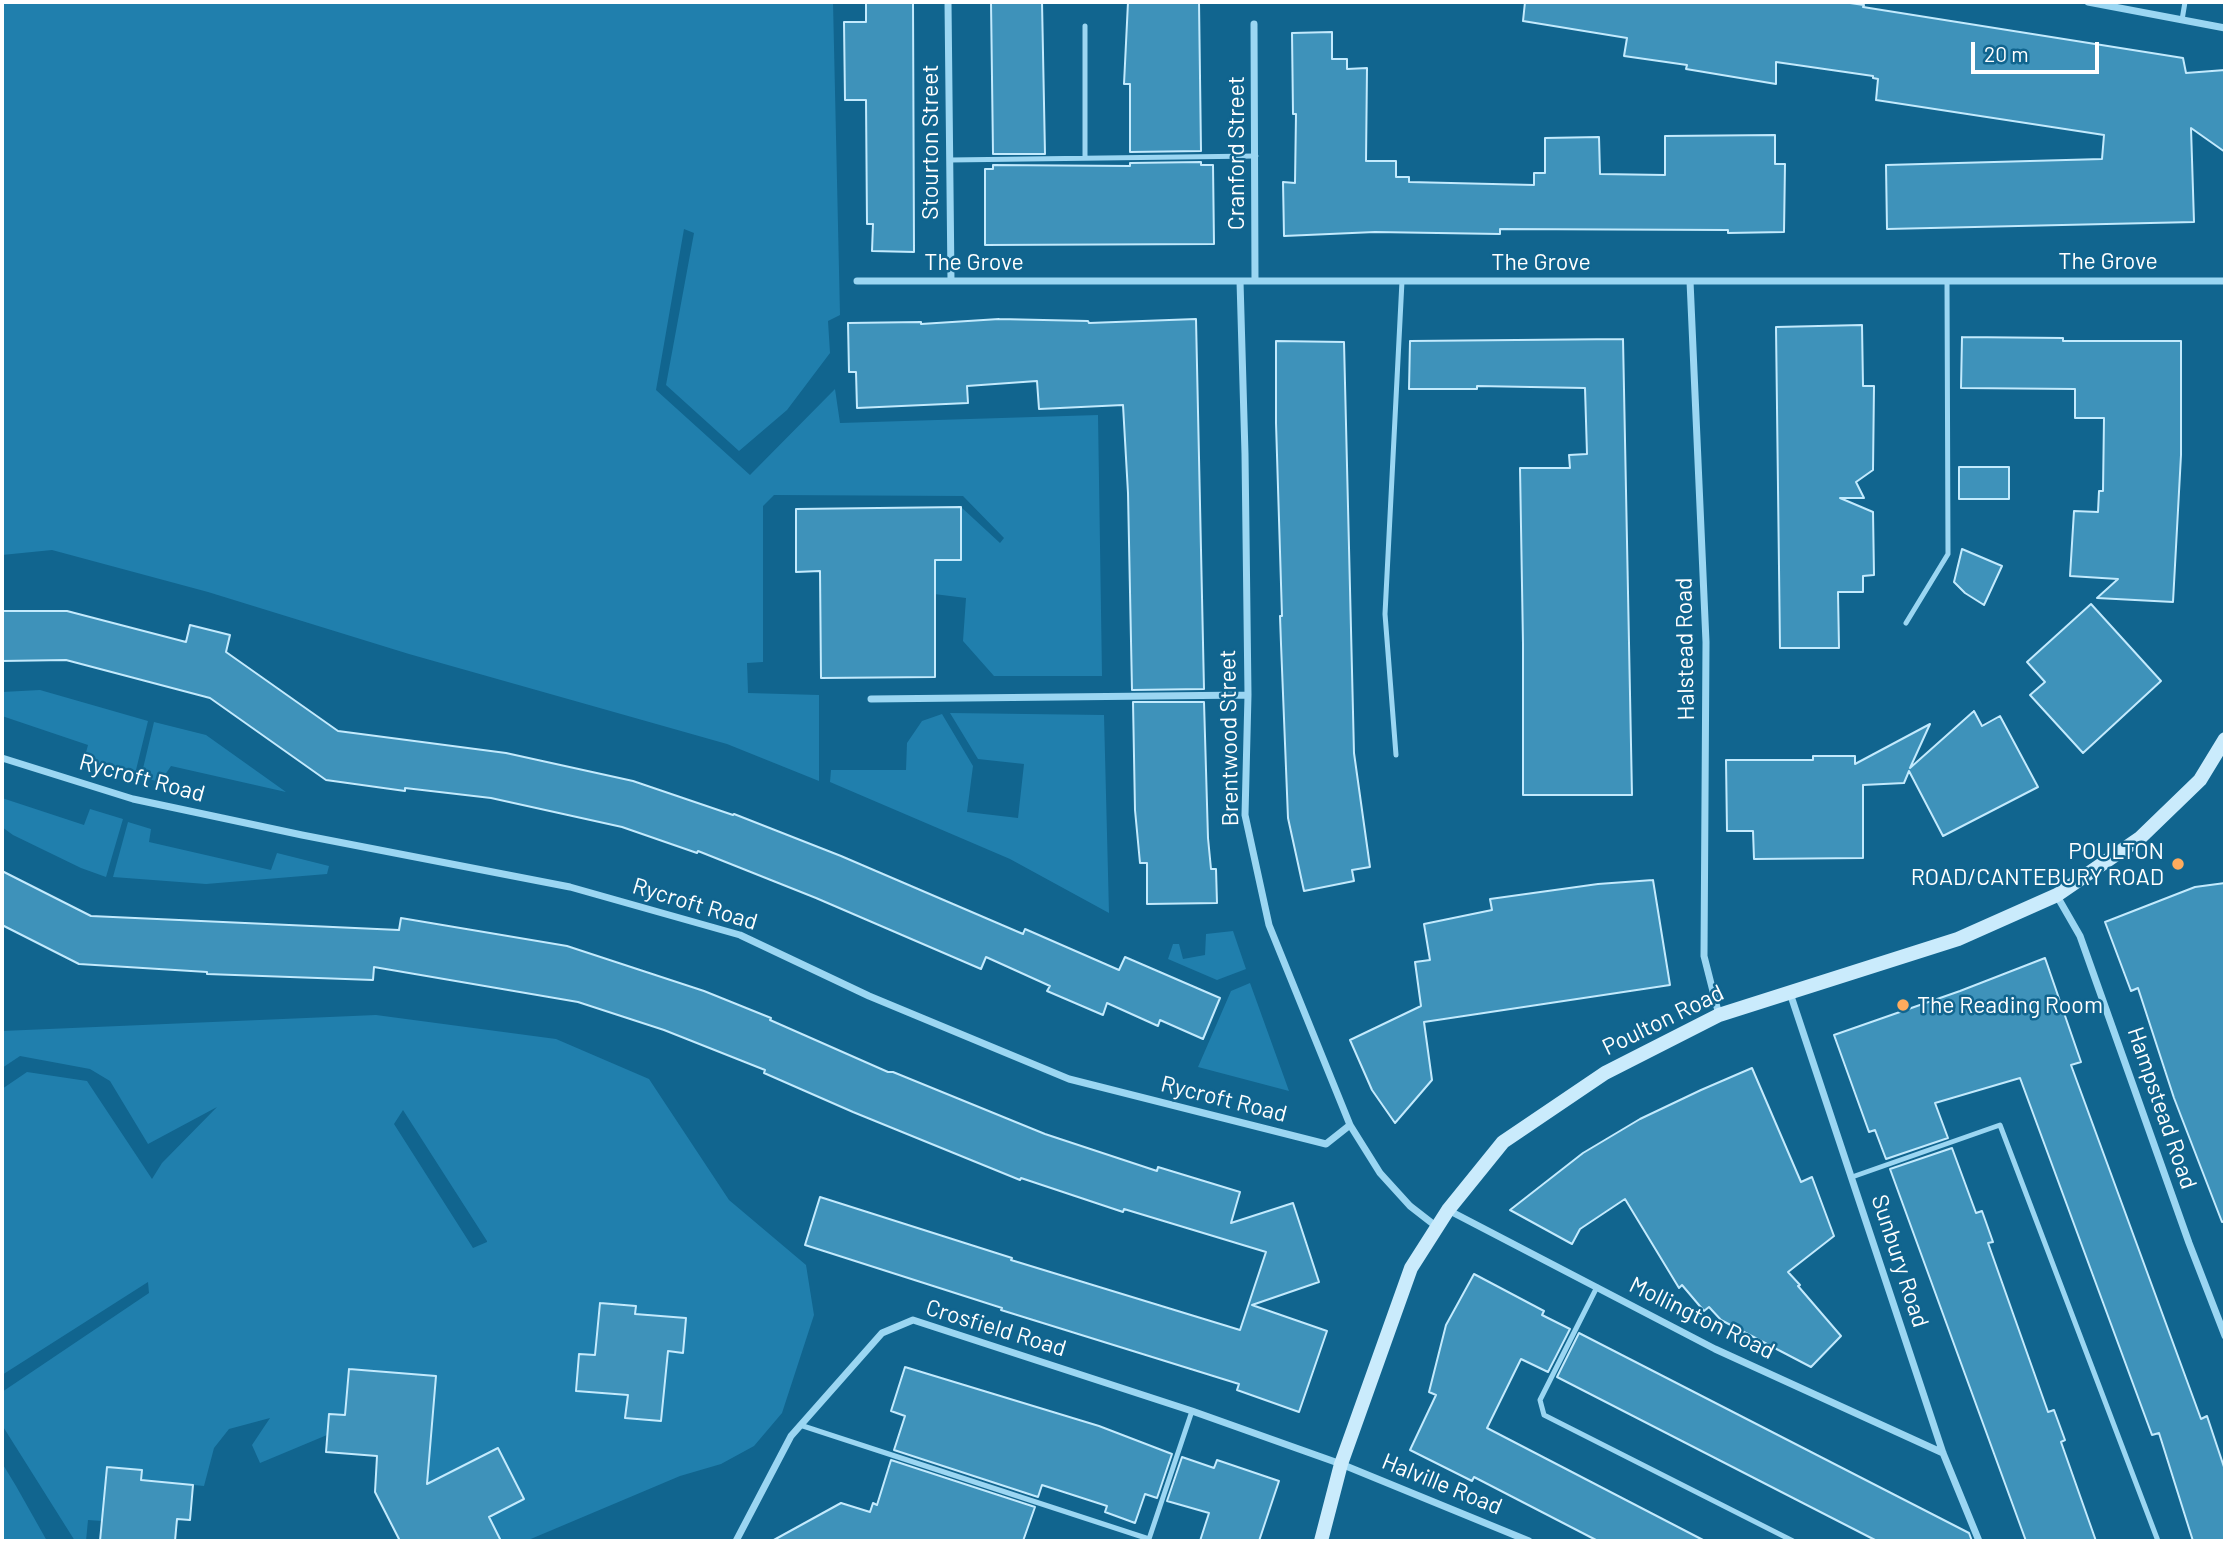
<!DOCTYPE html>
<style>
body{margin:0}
#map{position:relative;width:2227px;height:1543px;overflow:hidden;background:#11658f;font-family:Barlow,sans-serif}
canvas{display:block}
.frame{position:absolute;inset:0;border:4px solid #fff;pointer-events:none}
.scale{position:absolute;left:1971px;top:42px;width:128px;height:32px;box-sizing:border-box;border:4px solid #fff;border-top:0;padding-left:9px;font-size:21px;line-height:24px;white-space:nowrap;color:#fff;-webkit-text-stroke:5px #11658f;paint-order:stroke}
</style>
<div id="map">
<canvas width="2227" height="1543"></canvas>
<div class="frame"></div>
<div class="scale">20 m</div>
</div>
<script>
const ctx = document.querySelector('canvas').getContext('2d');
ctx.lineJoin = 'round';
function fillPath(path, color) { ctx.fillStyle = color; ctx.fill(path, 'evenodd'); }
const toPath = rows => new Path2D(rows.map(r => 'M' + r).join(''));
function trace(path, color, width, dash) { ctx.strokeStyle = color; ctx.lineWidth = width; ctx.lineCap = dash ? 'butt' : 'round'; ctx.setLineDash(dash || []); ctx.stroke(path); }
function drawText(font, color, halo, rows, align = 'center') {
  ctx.font = font + ' Barlow,sans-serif'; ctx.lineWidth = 5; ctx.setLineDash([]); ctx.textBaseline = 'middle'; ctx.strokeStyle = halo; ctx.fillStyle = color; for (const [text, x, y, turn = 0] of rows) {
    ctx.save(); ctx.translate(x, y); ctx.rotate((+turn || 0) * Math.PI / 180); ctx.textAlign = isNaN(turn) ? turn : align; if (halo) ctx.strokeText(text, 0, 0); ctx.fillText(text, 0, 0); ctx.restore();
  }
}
const green = toPath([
 [2,2,833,2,840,315,828,321,830,353,787,410,739,451,666,385,694,233,684,229,656,390,750,475,835,389,840,423,1098,415,1102,676,994,676,963,641,966,598,934,594,935,560,960,560,961,507,1000,543,1004,538,963,496,774,495,763,506,763,662,747,663,748,693,819,695,819,781,727,744,409,654,208,592,52,550,2,555],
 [40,690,148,721,135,774,84,760,88,745,2,716,2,692],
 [950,713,1104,715,1109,913,1010,859,830,782,831,770,906,770,907,743,922,721,942,714,973,766,967,812,1018,818,1024,764,978,759],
 [154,722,206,735,286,792,171,766,160,782,141,777],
 [2,798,84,825,90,809,123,819,106,877,81,868,13,835,2,827],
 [128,822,151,829,149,842,271,870,277,853,329,866,327,874,206,884,113,877],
 [1233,931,1246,969,1217,980,1168,959,1173,944,1179,944,1183,959,1205,955,1206,934],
 [1250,983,1289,1091,1198,1067,1231,991],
 [376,1015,556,1039,649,1079,729,1200,806,1265,814,1315,782,1413,754,1446,721,1464,680,1476,526,1541,493,1541,499,1538,489,1517,523,1499,498,1449,419,1488,433,1414,436,1376,345,1415,330,1414,327,1435,260,1463,252,1445,270,1418,229,1429,214,1448,204,1486,141,1480,141,1470,107,1467,102,1521,88,1520,86,1541,75,1541,2,1425,2,1392,149,1293,148,1282,2,1375,2,1089,27,1072,87,1081,152,1179,162,1163,217,1107,148,1144,110,1081,90,1069,20,1056,2,1068,2,1031],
 [403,1110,487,1241,487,1242,473,1248,394,1124],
 [600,1303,635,1306,635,1314,686,1318,683,1352,668,1351,661,1421,625,1417,628,1395,576,1391,579,1354,595,1355],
 [2,1463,16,1486,47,1541,2,1541]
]);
const building = toPath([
 [866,2,913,2,914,252,872,251,873,224,867,224,866,100,845,100,844,22,866,22,866,2],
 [991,2,1042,2,1045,154,993,154,991,2],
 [1128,2,1199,2,1201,151,1130,152,1130,84,1124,84,1128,2],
 [1525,2,1843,2,1864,5,1863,7,2183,58,2186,73,2225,70,2225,152,2191,128,2194,222,1887,229,1886,165,2102,159,2104,135,1876,100,1878,79,1873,78,1873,76,1776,62,1776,84,1686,69,1687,65,1624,56,1627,38,1523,21,1525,2],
 [1332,32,1332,59,1347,59,1347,69,1367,68,1366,161,1396,161,1396,177,1409,177,1409,182,1534,185,1534,173,1545,173,1545,138,1599,137,1600,174,1665,175,1665,136,1775,135,1775,164,1785,164,1784,232,1728,233,1728,230,1500,229,1500,234,1375,232,1284,236,1283,182,1295,183,1296,114,1293,114,1292,33,1332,32],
 [1201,162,1201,165,1213,165,1214,244,985,245,985,169,993,169,993,165,1130,166,1130,163,1201,162],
 [999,319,1088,321,1089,323,1196,319,1204,689,1132,690,1128,493,1123,405,1039,409,1037,381,967,386,968,403,857,408,856,372,849,372,848,323,921,322,921,324,999,319],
 [1862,325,1863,386,1874,386,1873,470,1856,482,1864,498,1840,498,1873,512,1874,575,1863,576,1863,592,1838,592,1839,648,1780,648,1776,327,1862,325],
 [1962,337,2063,338,2063,341,2181,341,2181,455,2173,602,2097,598,2118,579,2070,576,2074,511,2098,512,2099,491,2103,491,2104,418,2075,418,2075,389,1961,388,1962,337],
 [1623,339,1632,795,1523,795,1523,644,1520,468,1570,468,1569,455,1587,454,1585,388,1477,386,1477,389,1409,389,1410,341,1623,339],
 [1276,341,1344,342,1354,753,1370,867,1352,870,1354,881,1304,891,1288,818,1281,644,1280,616,1282,616,1276,423,1276,341],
 [1959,467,2009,467,2009,499,1959,499,1959,467],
 [961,507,961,560,935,560,935,677,821,678,820,571,796,572,796,509,961,507],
 [1962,549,2002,566,1984,605,1965,593,1954,582,1962,549],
 [2091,604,2161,681,2083,753,2030,695,2045,682,2027,662,2091,604],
 [2,611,67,611,186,642,190,625,230,635,226,652,338,731,506,753,633,781,733,815,734,814,841,856,1023,934,1025,929,1119,970,1125,957,1220,998,1203,1039,1160,1020,1158,1026,1107,1003,1103,1015,1047,991,1050,986,986,957,981,969,816,898,698,851,697,853,622,827,491,798,405,788,405,791,326,780,210,698,66,660,2,661,2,611],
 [1133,702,1204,702,1208,838,1211,869,1216,869,1217,903,1147,904,1147,863,1140,863,1135,810,1133,702],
 [1974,711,1982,726,2000,716,2038,787,1943,836,1909,771,1904,783,1863,785,1863,858,1754,859,1753,831,1727,831,1726,760,1813,760,1813,756,1855,756,1855,764,1930,724,1910,768,1974,711],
 [2,871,91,916,399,930,401,918,567,946,704,991,771,1018,770,1020,888,1072,893,1072,1045,1134,1157,1171,1158,1167,1240,1192,1231,1223,1293,1203,1319,1282,1252,1305,1327,1331,1299,1412,1237,1390,1239,1384,1001,1310,1002,1308,805,1245,820,1197,1012,1258,1011,1260,1240,1330,1266,1252,1124,1209,1123,1212,1021,1178,1020,1180,853,1112,764,1073,765,1070,664,1030,578,1002,374,967,373,980,207,974,207,972,79,964,2,925,2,871],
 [1653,880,1670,985,1424,1022,1432,1080,1395,1123,1372,1090,1350,1040,1421,1006,1415,962,1430,960,1424,924,1492,910,1490,899,1598,884,1653,880],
 [2225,883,2225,1221,2222,1222,2174,1098,2138,988,2131,991,2105,922,2195,887,2225,883],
 [2045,958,2081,1062,2071,1065,2201,1419,2207,1416,2225,1470,2225,1541,2193,1541,2159,1433,2152,1435,2020,1078,1935,1103,1948,1138,1886,1159,1875,1130,1869,1132,1834,1035,1960,991,2045,958],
 [1752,1068,1801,1182,1812,1177,1834,1236,1788,1272,1800,1285,1798,1286,1841,1336,1811,1367,1721,1320,1709,1307,1704,1311,1682,1285,1679,1288,1625,1199,1580,1229,1572,1244,1510,1210,1583,1153,1640,1119,1701,1090,1752,1068],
 [1952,1148,1976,1213,1982,1211,1993,1242,1988,1243,2048,1412,2054,1410,2065,1440,2061,1442,2096,1541,2026,1541,1890,1169,1952,1148],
 [1474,1274,1544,1311,1542,1315,1570,1329,1548,1372,1521,1359,1487,1428,1705,1541,1598,1541,1474,1477,1472,1481,1410,1450,1436,1395,1429,1392,1446,1325,1474,1274],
 [600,1303,636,1306,635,1314,686,1318,683,1353,668,1351,661,1421,625,1418,628,1395,576,1391,579,1354,595,1355,600,1303],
 [1579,1333,1969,1533,1972,1541,1877,1541,1557,1377,1579,1333],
 [905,1367,1099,1426,1172,1454,1157,1498,1145,1494,1135,1523,1105,1512,1107,1506,1042,1485,1038,1497,894,1450,905,1416,891,1411,905,1367],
 [349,1369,436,1376,427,1484,498,1448,524,1499,489,1517,501,1541,400,1541,375,1492,377,1456,326,1452,329,1414,345,1415,349,1369],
 [1182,1457,1214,1468,1217,1460,1279,1481,1259,1541,1200,1541,1209,1513,1167,1501,1182,1457],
 [891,1460,1035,1507,1023,1541,772,1541,841,1503,870,1512,873,1503,877,1505,891,1460],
 [107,1467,142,1470,141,1480,193,1485,190,1520,177,1519,175,1541,100,1541,107,1467]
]);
const lane = toPath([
 [2182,20,2185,2],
 [1085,158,1085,26],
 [950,160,1256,156],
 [1906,623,1948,554,1947,281],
 [1396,755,1385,614,1402,281],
 [1852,1177,2000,1125,2158,1541],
 [1597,1287,1540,1400,1544,1415,1793,1541],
 [800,1425,1149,1539,1192,1411]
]);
const street = toPath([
 [948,2,951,281],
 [2088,2,2225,28],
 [1254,24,1255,281],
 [857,281,2225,281],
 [1240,281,1245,454,1248,695,1245,815,1269,925,1350,1125,1380,1173,1410,1206,1437,1227],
 [1690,281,1706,642,1704,956,1719,1015],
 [871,699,1248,695],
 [2,758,133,799,302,835,570,887,740,935,869,996,1069,1079,1326,1144,1350,1125],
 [2057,896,2080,936,2189,1243,2225,1336],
 [1790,993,1943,1453,1979,1541],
 [1448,1210,1715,1349,1943,1453],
 [736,1541,791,1436,882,1333,913,1320,1192,1411,1341,1464,1529,1541]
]);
const secondary = toPath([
 [1321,1541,1341,1464,1411,1268,1448,1210,1503,1142,1605,1073,1719,1015,1958,939,2057,895,2140,838,2200,780,2225,739]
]);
const markers = [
 [2178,864,7,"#ffab5d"],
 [1903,1005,7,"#ffab5d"]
];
const streetNames = [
 ["Stourton Street",930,142,-90],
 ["Cranford Street",1236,153,-90],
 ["The Grove",2108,261],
 ["The Grove",974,262],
 ["The Grove",1541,262],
 ["Halstead Road",1685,649,-91],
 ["Brentwood Street",1229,738,-91],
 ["Rycroft Road",142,778,15],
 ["Rycroft Road",695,904,17],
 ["Poulton Road",1663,1020,-26],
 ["Rycroft Road",1224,1099,14],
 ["Hampstead Road",2162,1108,71],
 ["Sunbury Road",1900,1261,72],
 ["Mollington Road",1702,1318,26],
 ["Crosfield Road",996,1328,17],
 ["Halville Road",1442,1484,22]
];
const poiNames = [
 ["POULTON",2164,851],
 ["ROAD/CANTEBURY ROAD",2164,877],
 ["The Reading Room",1917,1005,"left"]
];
fillPath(green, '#207fad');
fillPath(building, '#3e92ba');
trace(building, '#c3eafd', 2);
trace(lane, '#9bd6f2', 5);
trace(street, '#9bd6f2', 7);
trace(secondary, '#caebfc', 14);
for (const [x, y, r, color] of markers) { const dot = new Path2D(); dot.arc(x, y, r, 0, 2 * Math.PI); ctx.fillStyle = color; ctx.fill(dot); trace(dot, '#11658f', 2.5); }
drawText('23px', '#fff', '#11658f', streetNames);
drawText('23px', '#fff', '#11658f', poiNames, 'right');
</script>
